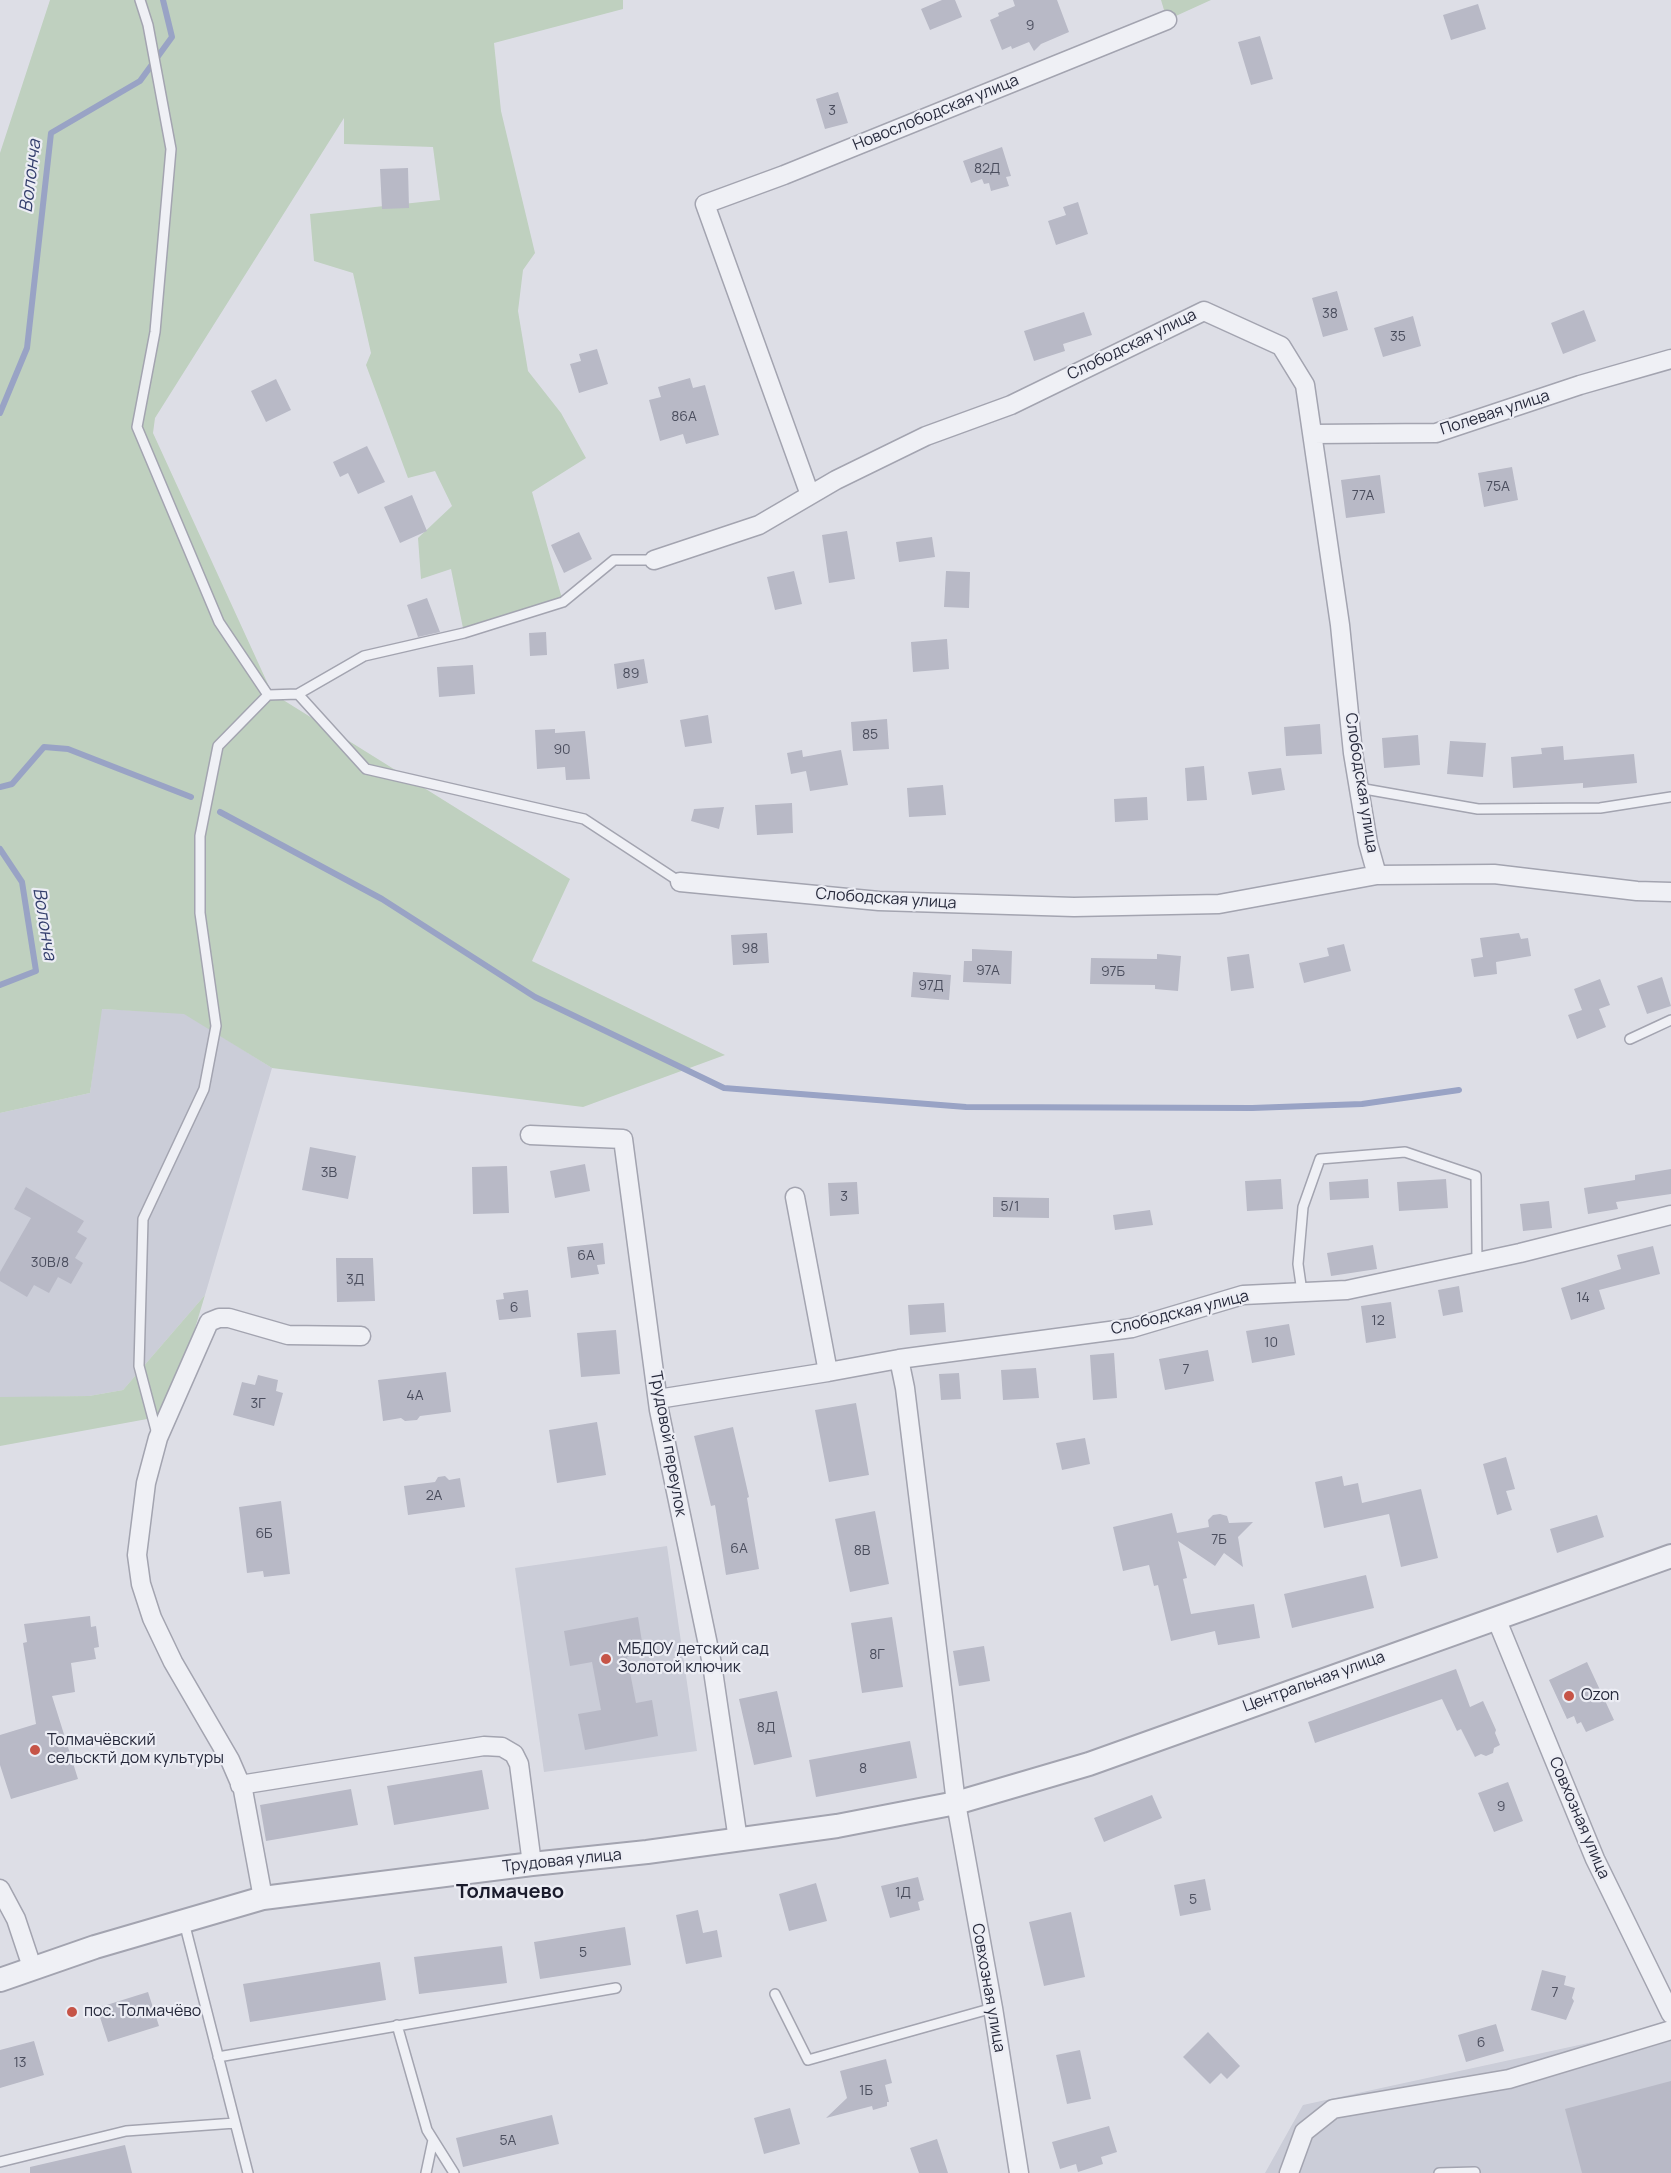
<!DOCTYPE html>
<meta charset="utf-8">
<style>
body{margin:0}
canvas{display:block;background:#dddee6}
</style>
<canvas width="1671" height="2173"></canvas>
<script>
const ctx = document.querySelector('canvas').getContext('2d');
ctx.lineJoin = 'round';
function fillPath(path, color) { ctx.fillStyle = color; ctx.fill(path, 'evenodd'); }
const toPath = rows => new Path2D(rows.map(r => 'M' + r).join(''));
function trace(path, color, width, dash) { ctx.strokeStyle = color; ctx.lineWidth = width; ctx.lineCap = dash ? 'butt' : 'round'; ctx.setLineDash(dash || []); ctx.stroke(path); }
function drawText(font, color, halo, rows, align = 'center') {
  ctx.font = font + ' Manrope,sans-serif'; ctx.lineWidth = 4.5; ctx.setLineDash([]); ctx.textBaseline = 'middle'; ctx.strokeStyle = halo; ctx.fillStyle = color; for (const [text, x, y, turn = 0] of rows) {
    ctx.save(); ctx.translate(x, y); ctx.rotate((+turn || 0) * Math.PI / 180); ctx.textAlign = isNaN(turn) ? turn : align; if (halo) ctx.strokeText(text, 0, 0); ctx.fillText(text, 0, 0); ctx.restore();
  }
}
const built = toPath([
 [101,1009,184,1013,272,1068,205,1295,123,1390,89,1396,0,1398,0,1113,90,1093],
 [667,1546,697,1751,544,1772,515,1568],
 [1671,2025,1671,2173,1265,2173,1303,2105]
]);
const green = toPath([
 [50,0,623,0,623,9,494,43,501,111,535,253,523,270,518,311,528,371,561,413,586,458,532,492,563,602,464,633,451,569,421,579,418,538,452,506,435,471,408,478,366,365,371,353,353,273,314,261,310,214,440,200,433,147,344,144,344,118,155,418,153,433,272,693,570,879,532,961,725,1055,583,1107,272,1068,184,1014,102,1009,90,1093,0,1113,0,153],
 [1161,0,1211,0,1167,20],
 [205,1295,169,1415,0,1446,0,1397,89,1396,123,1390]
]);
const stream = toPath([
 [0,413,27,348,51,133,140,81,172,37,163,0],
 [0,787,12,784,44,747,68,749,191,797],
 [220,812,382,899,535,997,724,1088,966,1107,1252,1108,1362,1104,1459,1090],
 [0,849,22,882,36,971,0,985]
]);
const building = toPath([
 [942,0,955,0,962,17,930,30,921,9],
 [1013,0,1057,0,1069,32,1041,44,1034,51,1029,42,1012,49,1011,46,1002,50,990,20,999,16,998,13,1015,6],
 [1478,4,1486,29,1451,40,1443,15],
 [1260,36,1273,79,1251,85,1238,42],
 [838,92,848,123,825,129,816,99],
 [1002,147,1011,176,1006,177,1009,186,991,191,989,183,984,184,982,179,971,183,963,161],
 [408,168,409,208,382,209,380,169],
 [1078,202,1088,234,1056,245,1048,221,1066,215,1063,207],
 [1337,291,1348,330,1323,337,1312,298],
 [1584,310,1596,341,1563,354,1551,323],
 [1084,312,1092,335,1063,344,1065,351,1034,361,1024,331],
 [1413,316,1421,346,1383,357,1374,328],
 [597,349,608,384,579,393,570,364,581,361,579,354],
 [690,378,693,388,705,385,719,435,686,444,683,434,660,441,649,400,661,397,658,387],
 [276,379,291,410,266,422,251,391],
 [367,446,385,482,358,494,348,473,340,477,333,462],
 [1512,467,1518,500,1484,507,1478,473],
 [1380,475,1385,513,1346,518,1341,480],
 [412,495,427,531,400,543,384,507],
 [847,531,855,579,829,583,822,535],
 [579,532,592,559,564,573,551,545],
 [932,537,935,557,899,562,896,542],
 [794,571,802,604,775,610,767,577],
 [946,571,970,572,969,608,944,607],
 [427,598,440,632,418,637,407,605],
 [546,632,547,655,530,656,529,633],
 [947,639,949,669,913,672,911,642],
 [644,659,648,683,617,689,614,664],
 [473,665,475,694,439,697,437,667],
 [708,715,712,743,685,747,680,720],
 [887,719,889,749,853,751,851,722],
 [1320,724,1322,754,1286,756,1284,727],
 [555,729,555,733,585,731,590,779,566,780,565,767,537,769,535,730],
 [1418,735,1420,765,1384,768,1382,738],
 [1450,741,1486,743,1483,777,1447,774],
 [1563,746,1564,760,1634,754,1637,783,1583,788,1583,783,1513,788,1511,757,1542,754,1541,748],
 [802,750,803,757,841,750,848,785,810,791,806,771,791,774,787,753],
 [1204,766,1207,800,1187,801,1185,768],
 [1281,768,1285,790,1252,795,1248,772],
 [943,785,946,815,909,817,907,788],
 [1147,797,1148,820,1115,822,1114,799],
 [792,803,793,833,757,835,755,805],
 [724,807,719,829,691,821,694,809],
 [767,933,769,963,733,965,731,935],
 [1519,933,1521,939,1528,938,1531,956,1496,962,1497,974,1474,977,1471,959,1483,957,1480,938],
 [1344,944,1351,971,1304,983,1299,963,1329,956,1327,948],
 [972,949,1012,951,1011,984,963,982,964,961,972,961],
 [1157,954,1181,956,1178,991,1155,989,1155,985,1090,984,1091,958,1157,959],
 [1249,954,1254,988,1231,991,1227,957],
 [913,972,951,975,949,1000,911,997],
 [1662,977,1671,1006,1647,1014,1637,986],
 [1600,979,1610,1005,1599,1009,1606,1027,1577,1039,1568,1015,1582,1010,1574,989],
 [310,1147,356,1156,348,1199,302,1190],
 [585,1164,590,1191,555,1198,550,1171],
 [507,1166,509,1213,473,1214,472,1167],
 [1671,1169,1671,1194,1616,1202,1618,1209,1588,1214,1584,1188,1635,1180,1635,1175],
 [1281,1179,1283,1209,1247,1211,1245,1181],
 [1368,1179,1369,1198,1330,1200,1329,1182],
 [1446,1179,1448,1208,1399,1211,1397,1182],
 [857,1182,859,1214,830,1216,828,1183],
 [26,1187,84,1221,77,1232,87,1238,75,1258,83,1263,71,1284,58,1277,49,1293,34,1285,27,1297,0,1281,0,1272,31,1218,14,1209],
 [993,1197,1049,1198,1049,1218,993,1217],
 [1549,1201,1552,1228,1523,1231,1520,1204],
 [1150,1210,1153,1225,1115,1230,1113,1215],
 [603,1243,605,1264,597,1265,599,1274,571,1278,567,1247],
 [1373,1245,1377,1269,1331,1276,1327,1253],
 [1653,1246,1660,1274,1599,1290,1605,1309,1571,1320,1561,1288,1621,1269,1617,1255],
 [336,1258,373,1258,375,1301,337,1302],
 [1459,1286,1463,1312,1443,1316,1438,1290],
 [528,1290,531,1317,499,1320,496,1300,504,1299,503,1293],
 [1391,1302,1396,1338,1366,1343,1361,1306],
 [944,1303,946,1332,910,1335,908,1305],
 [1289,1324,1295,1355,1252,1363,1246,1331],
 [616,1330,620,1374,581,1377,577,1333],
 [1208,1350,1214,1381,1165,1390,1159,1359],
 [1114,1353,1117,1398,1093,1400,1090,1355],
 [1036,1368,1039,1398,1003,1400,1001,1370],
 [446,1372,451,1412,420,1416,417,1420,405,1421,401,1418,383,1421,378,1380],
 [959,1373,961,1399,941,1400,939,1374],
 [258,1375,278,1380,276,1391,283,1393,274,1426,233,1415,242,1382,255,1385],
 [856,1403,869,1475,829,1482,815,1410],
 [597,1422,606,1475,557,1483,549,1430],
 [733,1427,749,1497,747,1498,759,1569,726,1575,715,1505,711,1506,694,1436],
 [1085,1438,1090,1464,1062,1470,1056,1443],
 [1506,1457,1515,1489,1506,1491,1512,1510,1497,1515,1483,1464],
 [445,1476,449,1480,460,1478,465,1507,408,1515,404,1486,435,1482,438,1477],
 [1342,1476,1344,1486,1358,1483,1362,1503,1421,1489,1438,1558,1401,1567,1389,1514,1324,1528,1315,1482],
 [281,1501,290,1574,264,1577,263,1571,247,1573,239,1507],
 [875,1511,889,1584,850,1592,835,1519],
 [1172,1513,1177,1533,1209,1527,1208,1520,1213,1515,1220,1514,1227,1516,1229,1523,1253,1522,1238,1537,1243,1567,1224,1553,1215,1566,1178,1541,1187,1578,1183,1579,1191,1614,1254,1604,1260,1638,1218,1645,1215,1631,1171,1641,1158,1585,1154,1586,1149,1565,1123,1571,1113,1527],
 [1597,1515,1604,1537,1557,1553,1550,1529],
 [1366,1575,1374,1608,1292,1628,1284,1594],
 [90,1616,91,1627,96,1626,99,1647,94,1648,96,1659,71,1663,75,1692,52,1696,78,1779,11,1799,0,1765,0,1735,36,1724,23,1643,27,1642,24,1624],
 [638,1617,644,1654,627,1657,636,1703,652,1700,658,1736,585,1750,578,1714,601,1710,592,1662,570,1666,564,1631],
 [892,1617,903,1687,862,1693,851,1623],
 [984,1646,990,1681,959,1686,953,1651],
 [1587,1662,1614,1720,1586,1732,1581,1722,1577,1724,1574,1716,1567,1719,1549,1680],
 [1456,1669,1470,1707,1483,1701,1496,1730,1495,1733,1500,1745,1494,1748,1493,1753,1486,1756,1481,1754,1475,1757,1461,1729,1457,1731,1442,1699,1315,1743,1308,1722],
 [777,1691,792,1757,754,1765,739,1699],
 [910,1741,917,1778,816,1797,809,1760],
 [482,1770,489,1809,394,1825,387,1786],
 [1508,1782,1523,1821,1494,1832,1478,1793],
 [351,1789,358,1825,266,1841,260,1805],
 [1152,1795,1162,1818,1104,1842,1094,1818],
 [918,1877,924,1900,918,1902,920,1910,890,1918,881,1886],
 [1205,1879,1211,1910,1180,1916,1174,1885],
 [816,1883,827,1921,789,1931,779,1894],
 [698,1910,703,1933,717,1930,722,1957,686,1964,676,1915],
 [1071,1912,1085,1977,1044,1986,1029,1922],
 [625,1927,631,1965,540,1979,534,1942],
 [502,1946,507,1983,419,1994,414,1957],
 [380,1962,386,2000,250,2022,243,1984],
 [1542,1970,1566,1976,1564,1985,1575,1988,1572,1998,1574,2001,1566,2020,1531,2010],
 [148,1992,159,2026,108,2042,97,2008],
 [1496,2024,1504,2051,1466,2062,1458,2035],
 [1208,2032,1240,2066,1227,2079,1221,2073,1210,2084,1183,2057],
 [34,2041,44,2075,0,2088,0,2050],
 [1080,2050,1091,2099,1067,2104,1056,2055],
 [886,2059,892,2083,885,2085,889,2102,887,2102,887,2106,873,2110,872,2106,826,2118,847,2098,840,2071],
 [1671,2081,1671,2173,1582,2173,1565,2109],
 [790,2108,800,2144,764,2154,754,2118],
 [552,2115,559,2144,463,2167,456,2138],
 [1109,2126,1117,2152,1101,2157,1103,2164,1078,2172,1076,2164,1060,2169,1052,2142],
 [937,2139,948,2173,919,2173,910,2148],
 [125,2145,132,2173,30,2173,30,2167]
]);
const service = toPath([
 [140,0,148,25,171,149,155,332,137,427,219,622,268,695],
 [298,694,366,769,584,819,680,882],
 [1359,788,1478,809,1600,808,1671,797],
 [1630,1039,1671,1020],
 [1302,1292,1298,1264,1303,1207,1320,1159,1405,1152,1476,1176,1477,1262],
 [157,1434,139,1366,143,1219,204,1089,216,1026,200,913,200,836,218,746,268,695,298,694,364,656,464,633,563,602,614,560,654,560],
 [184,1922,248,2173],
 [775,1994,808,2060,993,2008],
 [397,2025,427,2130,454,2173],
 [218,2057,616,1988],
 [0,2162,126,2131,235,2123],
 [426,2173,433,2140],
 [1439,2173,1475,2172]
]);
const minor = toPath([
 [1313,434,1436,433,1580,385,1671,359],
 [810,495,705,204,784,175,1167,20],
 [654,560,759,525,836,480,926,436,1011,405,1204,311,1281,346,1305,385,1340,625,1353,753,1368,843,1377,875],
 [680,882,879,901,1074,907,1219,904,1377,875,1494,874,1637,891,1671,892],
 [530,1135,623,1139,659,1410,712,1664,738,1840],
 [795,1197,828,1372,899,1359,905,1388,956,1803,993,2008,1019,2173],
 [899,1359,1132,1328,1243,1295,1347,1290,1520,1253,1671,1215],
 [658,1399,828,1372],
 [1496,1618,1595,1859,1671,2014],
 [240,1785,484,1746,502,1747,514,1754,519,1764,532,1864],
 [0,1889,16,1919,33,1970],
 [263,1898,243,1790,230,1760,173,1662,152,1618,141,1584,137,1555,146,1483,158,1438,209,1322,219,1318,229,1318,288,1335,361,1336],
 [1289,2173,1304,2132,1333,2109,1509,2079,1671,2030]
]);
const tertiary = toPath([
 [0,1980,95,1947,263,1898,532,1864,647,1852,837,1826,956,1803,1089,1764,1671,1556]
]);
const markers = [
 [606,1659,6,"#c65447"],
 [1569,1696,6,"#c65447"],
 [35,1750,6,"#c65447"],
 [72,2012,6,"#c65447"]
];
const numberNames = [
 ["9",1030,26],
 ["3",832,111],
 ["82Д",987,169],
 ["38",1330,314],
 ["35",1398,337],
 ["86А",684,417],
 ["75А",1498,487],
 ["77А",1363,496],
 ["89",631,674],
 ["85",870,735],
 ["90",562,750],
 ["98",750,949],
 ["97А",988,971],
 ["97Б",1113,972],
 ["97Д",931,986],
 ["3В",329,1173],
 ["3",844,1197],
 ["5/1",1010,1207],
 ["6А",586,1256],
 ["30В/8",50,1263],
 ["3Д",355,1280],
 ["14",1583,1298],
 ["6",514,1308],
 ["12",1378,1321],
 ["10",1271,1343],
 ["7",1186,1370],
 ["4А",415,1396],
 ["3Г",258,1404],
 ["2А",434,1496],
 ["6Б",264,1534],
 ["7Б",1219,1540],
 ["6А",739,1549],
 ["8В",862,1551],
 ["8Г",877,1655],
 ["8Д",766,1728],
 ["8",863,1769],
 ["9",1501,1807],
 ["1Д",903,1893],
 ["5",1193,1900],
 ["5",583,1953],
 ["7",1555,1993],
 ["6",1481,2043],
 ["13",20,2063],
 ["1Б",866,2091],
 ["5А",508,2141]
];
const streetNames = [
 ["Новослободская улица",936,113,-22],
 ["Слободская улица",1132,345,-26],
 ["Полевая улица",1495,413,-18],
 ["Слободская улица",1361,783,81],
 ["Слободская улица",886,899,4],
 ["Слободская улица",1180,1313,-14],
 ["Трудовой переулок",668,1444,80],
 ["Центральная улица",1314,1682,-20],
 ["Совхозная улица",1579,1818,67],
 ["Трудовая улица",562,1861,-6],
 ["Совхозная улица",988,1988,80]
];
const poiNames = [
 ["МБДОУ детский сад",618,1650],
 ["Золотой ключик",618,1668],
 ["Ozon",1581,1696],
 ["Толмачёвский",47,1741],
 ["сельсктй дом культуры",47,1759],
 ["пос. Толмачёво",84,2012]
];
const waterNames = [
 ["Волонча",31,176,-83],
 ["Волонча",44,924,81]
];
const quarterNames = [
 ["Толмачево",510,1892]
];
fillPath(built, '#cbcdd8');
fillPath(green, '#bfd0bf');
trace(stream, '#99a3c5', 6);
fillPath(building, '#b8b9c6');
trace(service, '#a3a4b0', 12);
trace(minor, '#a3a4b0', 21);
trace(tertiary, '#a3a4b0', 26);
trace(service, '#eff0f5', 9);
trace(minor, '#eff0f5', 18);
trace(tertiary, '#eff0f5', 22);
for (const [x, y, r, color] of markers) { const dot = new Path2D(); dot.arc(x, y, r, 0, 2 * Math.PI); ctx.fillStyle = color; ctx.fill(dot); trace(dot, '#ecedf4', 2); }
drawText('14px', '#4b4e5e', null, numberNames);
drawText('16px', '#272a3c', '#ecedf4', streetNames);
drawText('16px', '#272a3c', '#ecedf4', poiNames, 'left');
drawText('italic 18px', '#343f6d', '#ecedf4', waterNames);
drawText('bold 20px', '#1a1b2c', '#ecedf4', quarterNames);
</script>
